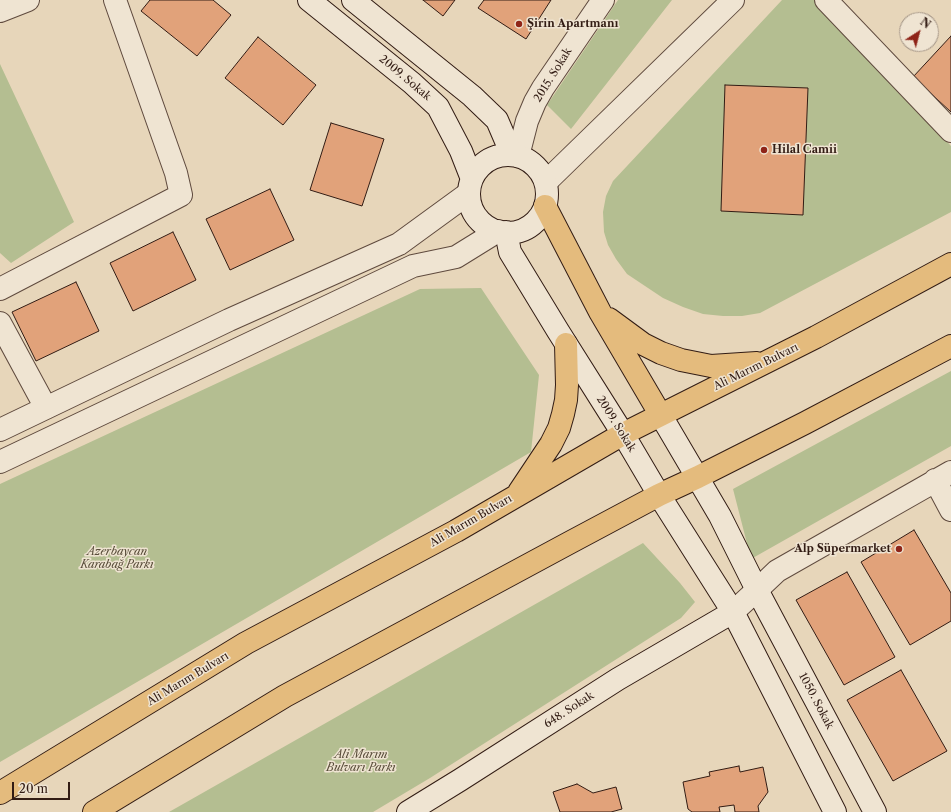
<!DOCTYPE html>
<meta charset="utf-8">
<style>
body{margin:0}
#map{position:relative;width:951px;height:812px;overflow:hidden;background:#e7d6ba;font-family:"Libre Caslon Text",serif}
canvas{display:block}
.north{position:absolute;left:899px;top:12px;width:40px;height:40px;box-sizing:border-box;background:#efe4d2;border:1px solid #a39486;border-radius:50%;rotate:36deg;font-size:11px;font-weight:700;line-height:16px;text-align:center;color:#321c14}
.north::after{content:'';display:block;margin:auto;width:14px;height:18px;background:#8f2418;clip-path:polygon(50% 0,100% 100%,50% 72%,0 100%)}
.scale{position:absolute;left:12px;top:782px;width:58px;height:18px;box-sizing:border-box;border:2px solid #321c14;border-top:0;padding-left:5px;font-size:12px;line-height:14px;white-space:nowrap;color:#321c14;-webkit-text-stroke:3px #efe4d2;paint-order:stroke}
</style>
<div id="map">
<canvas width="951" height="812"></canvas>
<div class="north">N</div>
<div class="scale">20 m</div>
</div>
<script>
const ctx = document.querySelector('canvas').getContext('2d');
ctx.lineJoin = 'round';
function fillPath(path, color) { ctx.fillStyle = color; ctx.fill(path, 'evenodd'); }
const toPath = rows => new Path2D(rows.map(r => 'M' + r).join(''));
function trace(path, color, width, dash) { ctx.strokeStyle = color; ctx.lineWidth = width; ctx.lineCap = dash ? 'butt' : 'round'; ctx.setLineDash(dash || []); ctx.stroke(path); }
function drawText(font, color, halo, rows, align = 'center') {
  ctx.font = font + ' "Libre Caslon Text",serif'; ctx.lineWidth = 3; ctx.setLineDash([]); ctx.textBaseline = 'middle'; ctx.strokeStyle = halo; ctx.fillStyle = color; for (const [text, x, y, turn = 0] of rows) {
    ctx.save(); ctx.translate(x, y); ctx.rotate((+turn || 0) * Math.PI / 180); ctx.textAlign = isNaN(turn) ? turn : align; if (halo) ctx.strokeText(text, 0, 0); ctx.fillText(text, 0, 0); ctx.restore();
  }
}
const green = toPath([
 [618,0,672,0,571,129,547,105],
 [782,0,816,0,951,146,951,212,760,313,742,316,723,316,703,314,683,307,663,298,627,274,616,259,608,245,604,232,603,212,606,196,613,181],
 [0,64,74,222,11,263,0,253],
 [481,288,539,375,531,452,0,762,0,484,420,289],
 [951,371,951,446,751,559,733,489],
 [643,543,680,583,695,602,681,618,430,778,373,812,169,812]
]);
const building = toPath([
 [150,0,213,0,231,15,197,56,141,11,150,0],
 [423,0,455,0,443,16,423,0],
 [484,0,551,0,526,39,478,8,484,0],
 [951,36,951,112,913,77,951,36],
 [258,37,316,85,283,125,225,78,258,37],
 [725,85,808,88,803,215,721,211,725,85],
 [331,123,384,139,362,206,310,190,331,123],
 [270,189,294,240,230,270,206,219,270,189],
 [173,232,196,280,133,311,110,263,173,232],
 [76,282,99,331,36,361,12,312,76,282],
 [914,530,951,593,951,621,910,645,861,562,914,530],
 [847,572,895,657,844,685,796,600,847,572],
 [901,670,947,751,893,781,847,700,901,670],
 [739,766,740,772,763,767,768,792,758,806,759,812,735,812,734,805,719,807,720,812,692,812,688,809,683,782,710,776,709,772,739,766],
 [577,784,593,793,616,787,622,809,611,812,560,812,553,792,577,784]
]);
const street = toPath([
 [826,0,951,131],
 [0,11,28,0],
 [518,156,527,121,535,102,543,88,603,0],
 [546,182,733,0],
 [0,289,181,195,176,173,115,0],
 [0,323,46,408],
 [0,430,229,320,399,244,469,193],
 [0,462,413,266,456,257,498,231],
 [935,480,951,510],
 [733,612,757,590,777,571,951,472]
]);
const secondary = toPath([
 [309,0,412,83,438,107,461,151,472,179],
 [353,0,472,96,497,120,512,155],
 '469 194a39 39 0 1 1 78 0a39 39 0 1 1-78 0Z',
 [506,232,510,252,558,331,623,434,659,495,733,612,835,812],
 [660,414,720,516,757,590,875,812],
 [408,812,460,780,618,679,733,612]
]);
const primary = toPath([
 [545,206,600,312,660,414],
 [609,319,643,344,661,353,681,360,711,366,757,363],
 [519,492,551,444,559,428,563,414,566,400,567,385,566,344],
 [0,793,246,643,456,531,623,434,816,337,951,264],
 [94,812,285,696,569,543,659,495,698,477,805,423,951,346]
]);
const markers = [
 [519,24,4,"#8f2418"],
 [764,150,4,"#8f2418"],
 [899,549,4,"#8f2418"]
];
const poiNames = [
 ["Şirin Apartmanı",527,24],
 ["Hilal Camii",772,150],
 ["Alp Süpermarket",891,549,"right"]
];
const streetNames = [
 ["2015. Sokak",553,75,-58],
 ["2009. Sokak",405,78,40],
 ["Ali Marım Bulvarı",756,367,-26],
 ["2009. Sokak",616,424,58],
 ["Ali Marım Bulvarı",471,521,-30],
 ["Ali Marım Bulvarı",188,679,-31],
 ["1050. Sokak",816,701,62],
 ["648. Sokak",569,710,-33]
];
const parkNames = [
 ["Azerbaycan",117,552],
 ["Karabağ Parkı",117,565],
 ["Ali Marım",361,755],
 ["Bulvarı Parkı",361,768]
];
fillPath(green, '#b4be91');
fillPath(building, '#e1a27a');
trace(building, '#321c14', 1);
trace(street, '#5f4a3e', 24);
trace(secondary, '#321c14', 24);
trace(primary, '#321c14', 24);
trace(street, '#efe4d2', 22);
trace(secondary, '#efe4d2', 22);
trace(primary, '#e4bb7d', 22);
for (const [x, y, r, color] of markers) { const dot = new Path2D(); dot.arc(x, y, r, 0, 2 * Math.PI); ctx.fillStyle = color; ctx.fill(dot); trace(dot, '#efe4d2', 1.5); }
drawText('bold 11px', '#321c14', '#efe4d2', poiNames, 'left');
drawText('11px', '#321c14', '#efe4d2', streetNames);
drawText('italic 11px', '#594d3a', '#efe4d2', parkNames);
</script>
